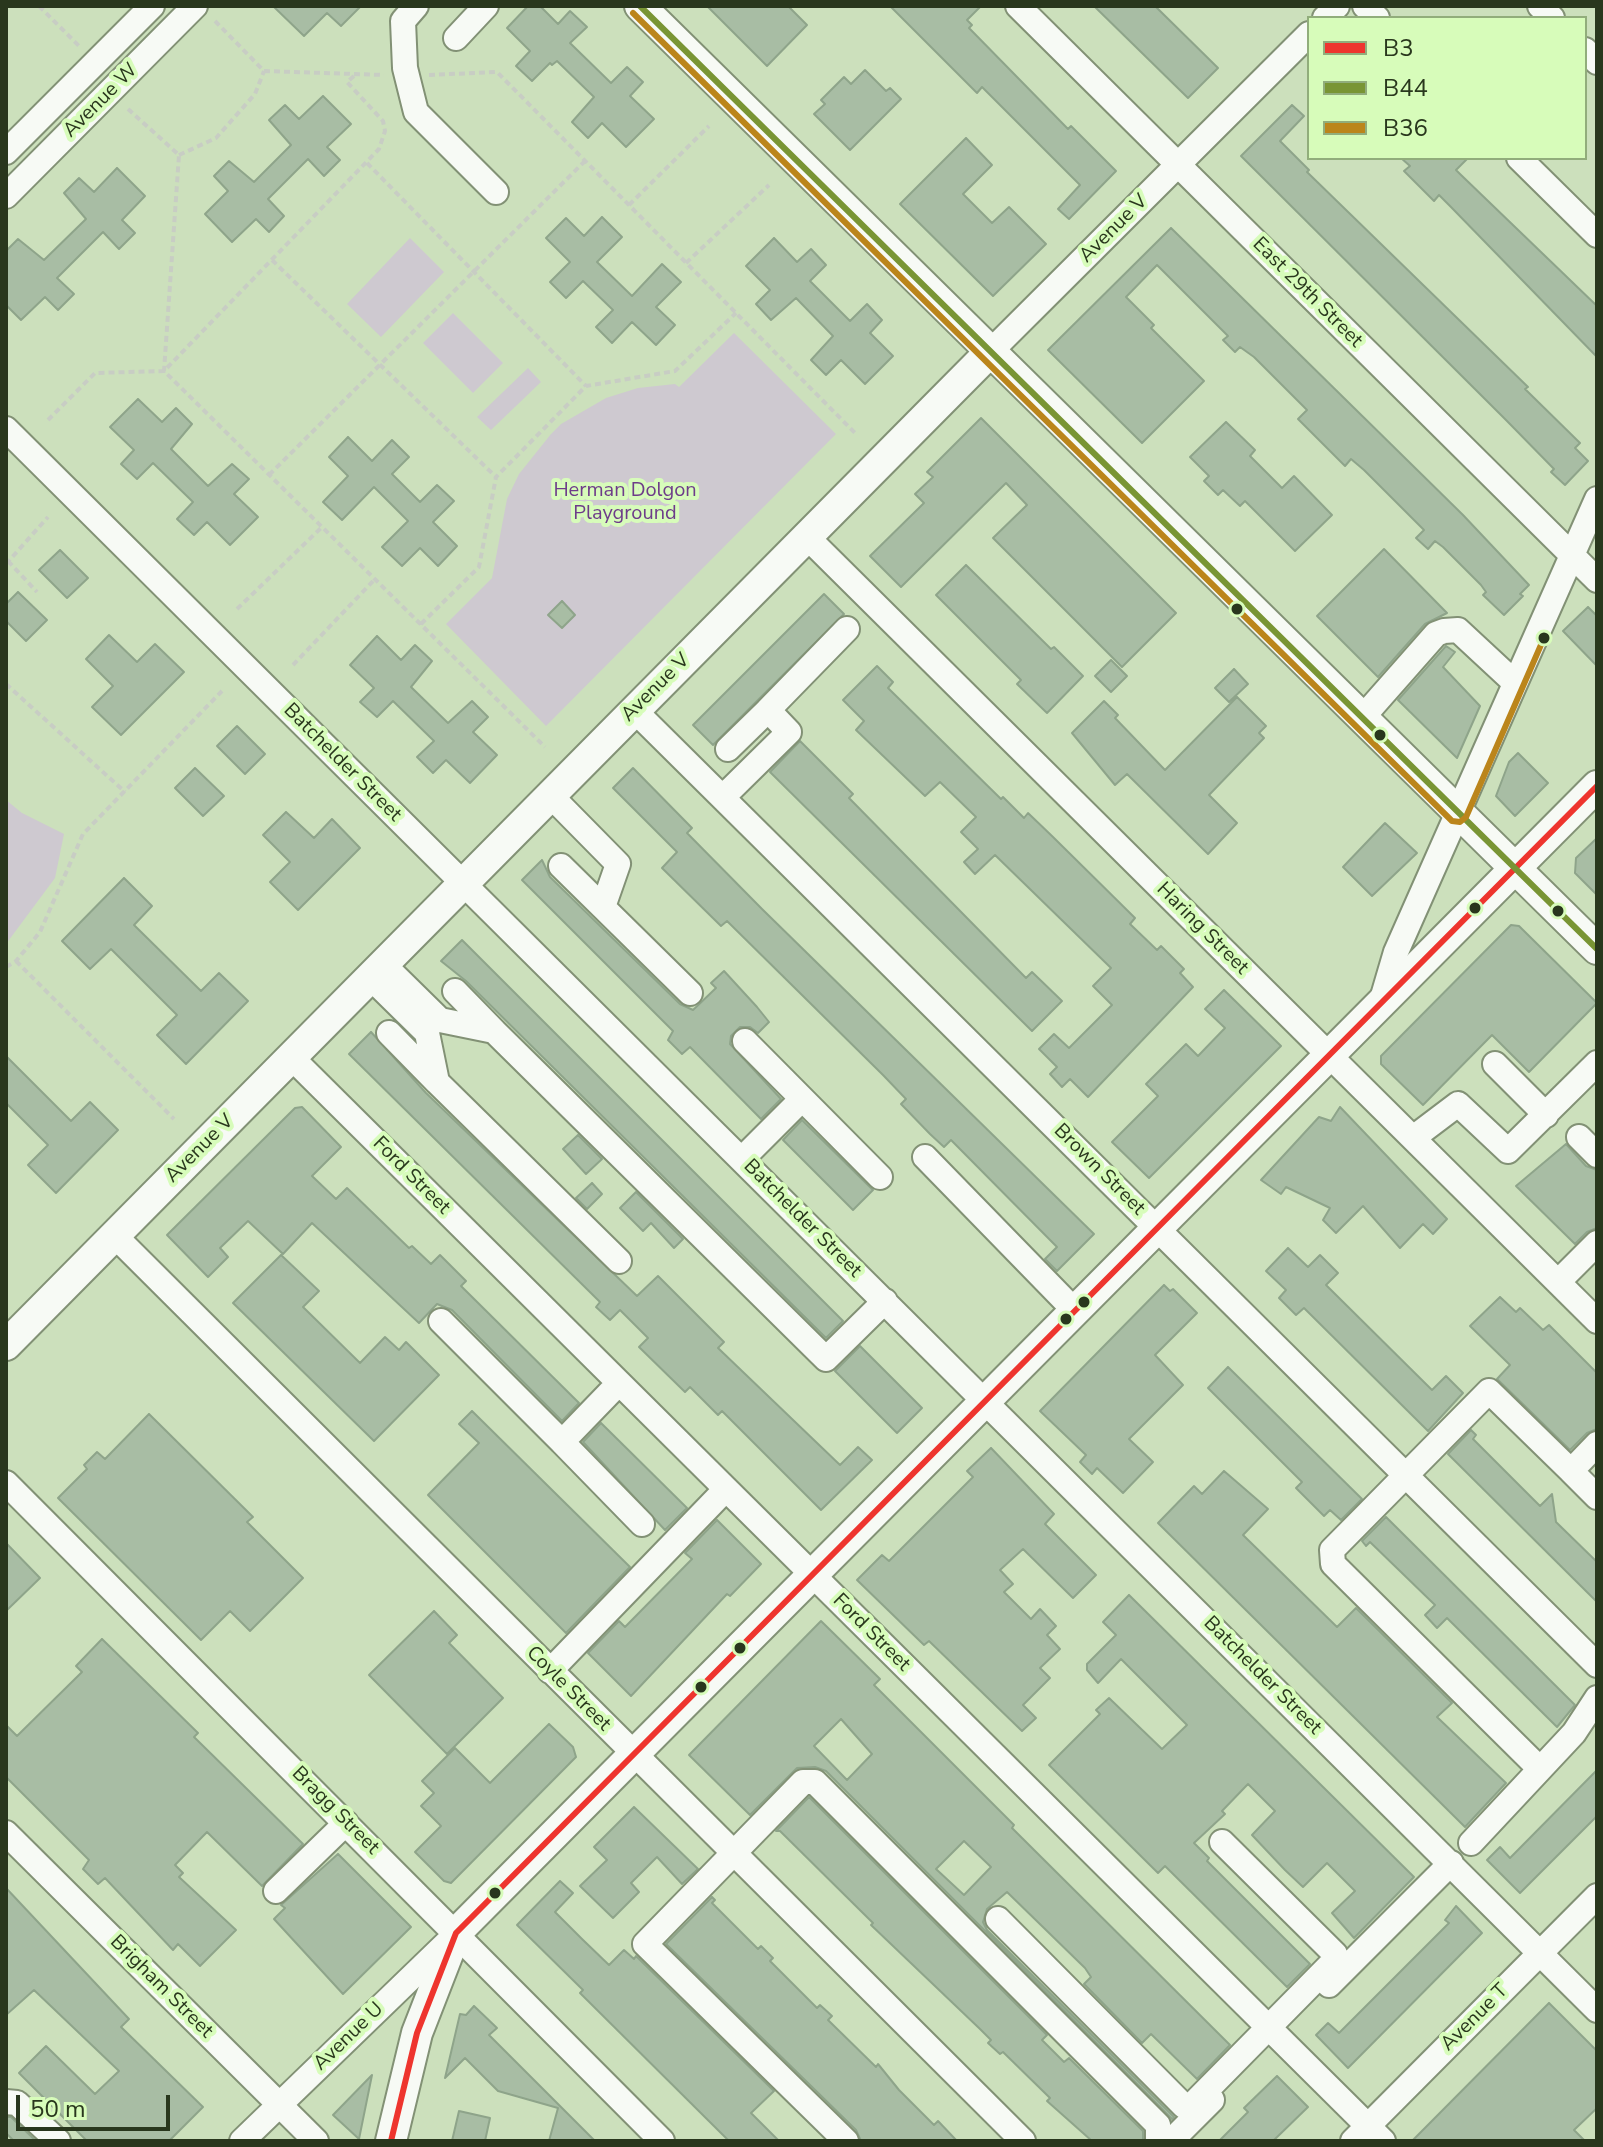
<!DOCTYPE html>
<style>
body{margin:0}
#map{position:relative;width:1603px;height:2147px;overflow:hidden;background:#cce0bc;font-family:"Nunito Sans",sans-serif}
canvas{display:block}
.frame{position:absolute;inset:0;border:8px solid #29371d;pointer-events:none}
.legend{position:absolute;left:1307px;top:16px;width:280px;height:144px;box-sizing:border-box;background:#d7fcba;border:2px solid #91ad7b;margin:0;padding:10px 14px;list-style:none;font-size:24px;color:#29371d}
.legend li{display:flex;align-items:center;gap:16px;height:40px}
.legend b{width:40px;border:2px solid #91ad7b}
.scale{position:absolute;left:16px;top:2095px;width:154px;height:36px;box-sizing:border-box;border:4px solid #29371d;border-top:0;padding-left:10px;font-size:24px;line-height:28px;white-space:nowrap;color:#29371d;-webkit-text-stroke:6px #d7fcba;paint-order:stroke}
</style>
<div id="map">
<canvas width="1603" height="2147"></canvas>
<div class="frame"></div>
<ul class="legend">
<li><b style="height:10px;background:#ee352e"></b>B3</li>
<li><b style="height:10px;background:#799534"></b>B44</li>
<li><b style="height:10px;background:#bb851b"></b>B36</li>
</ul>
<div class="scale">50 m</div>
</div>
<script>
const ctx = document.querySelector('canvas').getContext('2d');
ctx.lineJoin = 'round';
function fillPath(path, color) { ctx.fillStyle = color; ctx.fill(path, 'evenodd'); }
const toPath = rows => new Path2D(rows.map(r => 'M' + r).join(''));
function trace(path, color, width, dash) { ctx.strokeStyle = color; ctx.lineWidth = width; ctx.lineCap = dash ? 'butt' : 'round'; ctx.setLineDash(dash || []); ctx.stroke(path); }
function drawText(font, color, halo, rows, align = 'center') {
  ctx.font = font + ' "Nunito Sans",sans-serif'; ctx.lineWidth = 8; ctx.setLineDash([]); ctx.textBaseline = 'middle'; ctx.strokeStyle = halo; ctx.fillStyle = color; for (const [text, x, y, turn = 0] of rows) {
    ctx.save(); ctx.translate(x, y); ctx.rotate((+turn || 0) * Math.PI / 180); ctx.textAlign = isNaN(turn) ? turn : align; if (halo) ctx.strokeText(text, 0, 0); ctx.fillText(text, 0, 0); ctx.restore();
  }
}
const green = toPath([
 [410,238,444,272,381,337,347,304],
 [453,313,503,363,473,393,423,343],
 [734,333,836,434,546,726,446,624,492,578,507,499,519,474,551,434,561,424,606,398,638,388,675,384,679,387],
 [528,368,541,382,491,430,477,417],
 [6,800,22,813,64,834,55,878,6,944]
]);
const building = toPath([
 [273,6,361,6,341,26,327,13,304,36,273,6],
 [528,6,540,6,558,24,570,11,587,27,570,43,611,83,627,67,643,82,630,96,654,119,626,147,602,123,588,138,572,122,594,97,557,61,552,65,550,63,532,81,516,66,530,51,507,28,528,6],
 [707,6,788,6,807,25,767,66,707,6],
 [890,6,981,6,967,20,972,25,969,28,1068,129,1071,126,1116,171,1069,219,1058,209,1080,185,982,87,977,93,890,6],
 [1094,6,1155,6,1218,68,1188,98,1094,6],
 [865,70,886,91,890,88,901,99,850,150,814,114,825,104,821,100,844,77,851,84,865,70],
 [323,96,351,124,327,147,340,160,324,176,308,159,268,199,284,216,269,232,256,219,232,242,205,214,228,191,214,176,229,161,254,182,291,145,269,120,285,105,299,119,323,96],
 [1292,105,1304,116,1280,141,1309,170,1307,172,1528,387,1525,389,1580,443,1575,448,1588,461,1565,485,1551,472,1554,469,1506,420,1241,156,1292,105],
 [966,138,992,165,963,194,992,223,1009,207,1046,244,993,296,900,204,966,138],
 [1401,158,1468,158,1456,170,1460,174,1597,306,1597,357,1450,206,1439,195,1434,201,1404,171,1410,166,1401,158],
 [117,168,145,196,122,220,135,233,119,249,103,232,57,278,74,294,58,310,45,297,21,320,6,305,6,251,18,239,44,260,86,219,64,193,79,178,94,192,117,168],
 [602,217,622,237,597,262,632,296,662,264,681,282,656,307,675,325,656,345,632,322,612,343,596,327,613,310,583,281,566,298,550,282,570,262,546,238,566,218,584,236,602,217],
 [1171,228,1463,515,1529,585,1520,594,1523,596,1504,615,1483,595,1486,592,1481,585,1443,547,1435,541,1428,549,1416,538,1424,530,1364,470,1351,459,1345,466,1298,419,1307,410,1254,357,1240,347,1235,352,1223,340,1228,336,1157,265,1126,297,1154,325,1151,328,1204,381,1142,443,1048,350,1171,228],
 [774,238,797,262,811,249,826,265,810,281,850,321,867,304,882,320,870,333,893,356,865,384,841,360,826,375,811,360,833,336,796,298,771,320,756,304,770,290,746,266,774,238],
 [138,399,162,422,176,408,192,424,171,449,208,486,232,464,249,479,234,494,258,517,230,545,207,522,194,535,177,519,193,502,153,463,137,479,121,464,134,450,110,427,138,399],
 [981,418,1176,613,1122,667,993,538,1027,505,1006,483,901,587,870,556,924,503,915,494,933,477,927,472,981,418],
 [1226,422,1255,450,1250,456,1282,488,1294,476,1332,515,1295,551,1245,501,1240,506,1223,490,1218,495,1204,481,1209,476,1190,457,1226,422],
 [348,437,372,461,392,440,409,457,392,474,420,502,437,485,454,501,433,522,457,546,438,566,420,548,402,566,382,547,408,521,374,487,342,520,323,502,348,476,329,457,348,437],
 [1384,549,1447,613,1425,624,1378,677,1317,616,1384,549],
 [60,550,88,578,67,598,39,570,60,550],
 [966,565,1051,649,1054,647,1083,676,1047,713,1017,684,1021,680,936,595,966,565],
 [18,592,47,620,26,641,6,621,6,604,18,592],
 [824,594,844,614,713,745,693,725,824,594],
 [562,601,575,615,562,628,548,615,562,601],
 [1588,607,1597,616,1597,666,1563,631,1588,607],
 [109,635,137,662,155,644,184,672,121,735,92,707,113,686,86,659,109,635],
 [377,636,401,660,415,645,432,661,411,687,448,723,472,701,488,717,473,732,497,755,470,783,446,760,433,773,417,757,434,741,393,701,377,717,360,702,374,688,350,665,377,636],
 [1446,646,1455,652,1443,667,1480,706,1457,758,1398,700,1446,646],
 [1111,660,1127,676,1111,692,1095,676,1111,660],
 [877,666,893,682,888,688,1001,799,1003,797,1024,818,1028,813,1053,837,1135,918,1130,924,1157,950,1161,946,1184,969,1180,973,1193,987,1088,1097,1070,1079,1062,1087,1050,1074,1057,1067,1039,1049,1054,1034,1069,1048,1112,1005,1093,986,1111,968,995,855,975,874,964,862,978,849,961,832,976,817,940,782,925,796,856,730,864,721,843,700,877,666],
 [1234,669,1248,684,1229,702,1215,688,1234,669],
 [1237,697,1266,726,1259,733,1264,738,1209,795,1237,823,1208,854,1127,774,1115,785,1072,733,1104,701,1118,715,1115,718,1165,770,1237,697],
 [237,726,265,754,245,774,217,746,237,726],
 [800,741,853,794,849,798,1026,978,1032,972,1062,1001,1032,1031,770,772,800,741],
 [1518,753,1548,783,1515,816,1496,796,1509,762,1518,753],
 [195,768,224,796,203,816,175,788,195,768],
 [633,768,692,828,687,833,762,909,1094,1234,1057,1271,1045,1259,1057,1247,951,1140,944,1147,930,1134,901,1104,906,1099,883,1075,727,921,721,926,662,868,677,852,613,788,633,768],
 [286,812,314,838,332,819,360,848,298,910,270,882,290,862,263,835,286,812],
 [1385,823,1417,853,1372,896,1343,867,1385,823],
 [1597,838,1597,895,1575,873,1576,858,1597,838],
 [542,860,550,877,680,1004,693,1010,716,988,711,983,724,971,757,1007,769,1022,758,1033,750,1027,740,1027,731,1036,730,1044,781,1099,761,1119,690,1047,682,1054,668,1040,673,1031,522,880,542,860],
 [124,878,152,906,134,925,201,991,219,973,248,1001,186,1064,157,1035,177,1015,111,949,90,969,62,941,124,878],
 [1511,925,1519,926,1597,1003,1529,1072,1492,1035,1423,1105,1381,1064,1381,1056,1511,925],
 [462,940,843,1321,826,1338,466,981,441,961,462,940],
 [1224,990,1281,1046,1149,1178,1112,1142,1158,1096,1146,1084,1186,1044,1198,1056,1225,1028,1205,1009,1224,990],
 [371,1032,426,1093,637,1296,658,1276,724,1342,718,1348,840,1465,858,1447,872,1460,821,1510,722,1411,718,1415,690,1387,685,1392,639,1347,648,1338,620,1310,610,1320,596,1307,600,1302,349,1054,371,1032],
 [6,1056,71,1121,90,1102,118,1130,56,1193,28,1165,48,1145,6,1103,6,1056],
 [302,1107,341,1147,312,1176,336,1199,347,1188,409,1248,412,1246,431,1264,440,1255,466,1281,461,1286,579,1403,562,1421,452,1310,437,1304,419,1323,312,1223,283,1254,248,1221,220,1248,228,1257,208,1277,167,1235,295,1108,302,1107],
 [1340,1107,1447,1219,1433,1234,1423,1224,1400,1248,1363,1206,1336,1233,1323,1220,1330,1208,1286,1187,1281,1194,1261,1180,1319,1117,1331,1121,1340,1107],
 [802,1120,873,1190,853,1210,783,1140,802,1120],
 [578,1135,602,1159,586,1174,563,1149,578,1135],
 [1566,1144,1586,1166,1597,1170,1597,1228,1587,1232,1575,1244,1516,1186,1566,1144],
 [592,1183,602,1194,587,1209,576,1198,592,1183],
 [636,1192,683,1239,674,1248,651,1223,643,1231,620,1208,636,1192],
 [1288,1248,1308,1267,1320,1255,1338,1273,1326,1285,1432,1390,1446,1376,1463,1393,1428,1431,1304,1308,1296,1315,1279,1298,1286,1290,1266,1271,1288,1248],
 [281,1255,319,1291,303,1307,360,1363,385,1337,399,1350,406,1342,439,1375,374,1441,233,1303,281,1255],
 [1164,1285,1170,1291,1173,1289,1197,1313,1155,1355,1183,1385,1129,1439,1153,1462,1123,1493,1097,1468,1092,1474,1080,1462,1086,1455,1040,1411,1164,1285],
 [1500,1297,1516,1312,1520,1308,1543,1330,1549,1325,1597,1373,1597,1429,1587,1433,1570,1450,1497,1379,1510,1365,1470,1326,1500,1297],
 [860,1346,922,1408,897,1433,835,1371,860,1346],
 [1228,1367,1362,1499,1341,1520,1330,1510,1324,1516,1296,1488,1302,1482,1208,1388,1228,1367],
 [472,1411,630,1567,566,1633,428,1495,479,1443,459,1424,472,1411],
 [149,1414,253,1517,247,1522,303,1578,250,1631,230,1611,201,1640,58,1498,87,1469,84,1465,97,1452,105,1459,149,1414],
 [601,1423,687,1508,665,1530,583,1442,601,1423],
 [1471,1430,1476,1435,1473,1439,1540,1506,1552,1494,1556,1522,1597,1562,1597,1602,1448,1454,1471,1430],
 [991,1448,1054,1514,1045,1524,1096,1575,1073,1598,1023,1549,1000,1570,1013,1584,1004,1592,1031,1619,1040,1609,1056,1626,1047,1635,1060,1649,1040,1668,1050,1678,1023,1705,1036,1718,1022,1731,929,1641,924,1645,857,1580,882,1555,889,1561,973,1477,967,1471,991,1448],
 [1224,1471,1268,1509,1243,1535,1337,1627,1356,1608,1452,1703,1437,1717,1506,1783,1465,1827,1158,1523,1194,1486,1202,1494,1224,1471],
 [1386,1517,1575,1705,1557,1727,1447,1618,1437,1628,1425,1615,1435,1605,1370,1542,1366,1546,1362,1541,1386,1517],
 [717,1520,761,1564,730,1596,727,1594,631,1696,588,1653,619,1621,625,1627,692,1559,685,1553,717,1520],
 [6,1543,40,1578,6,1611,6,1543],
 [1129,1595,1414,1877,1354,1938,1332,1913,1355,1891,1327,1863,1303,1887,1285,1870,1252,1835,1275,1811,1248,1784,1222,1811,1225,1814,1194,1843,1209,1858,1207,1861,1310,1964,1287,1987,1165,1866,1158,1873,1049,1765,1100,1714,1096,1710,1109,1698,1162,1749,1187,1725,1121,1659,1098,1683,1087,1670,1087,1664,1116,1635,1103,1622,1129,1595],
 [434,1611,457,1635,449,1643,503,1698,447,1754,369,1675,434,1611],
 [821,1621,880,1679,874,1685,1014,1825,1012,1828,1230,2045,1197,2079,1151,2034,1142,2043,1084,1984,1091,1977,1085,1968,1007,1892,987,1909,983,1922,987,1930,1174,2117,1172,2119,826,1771,815,1767,797,1768,750,1815,689,1755,821,1621],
 [841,1719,872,1754,847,1780,814,1746,841,1719],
 [964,1841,991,1867,964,1895,936,1869,964,1841],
 [102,1639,198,1733,194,1737,303,1844,262,1886,207,1832,175,1865,183,1873,179,1877,236,1930,200,1966,178,1944,173,1950,105,1878,98,1884,83,1869,89,1860,6,1777,6,1725,17,1736,82,1672,76,1666,102,1639],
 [549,1724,573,1747,576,1757,451,1883,444,1881,415,1852,441,1826,421,1806,434,1793,422,1781,455,1748,490,1783,549,1724],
 [1597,1770,1597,1816,1520,1893,1487,1860,1500,1847,1510,1858,1597,1770],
 [809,1797,1047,2035,1042,2040,1064,2062,1069,2058,1143,2131,1143,2141,1092,2141,1047,2101,1050,2098,1003,2052,1000,2054,988,2043,991,2040,980,2029,871,1925,873,1923,780,1831,776,1831,809,1797],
 [634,1807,698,1869,682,1884,657,1857,631,1883,639,1892,613,1918,580,1886,607,1860,594,1847,634,1807],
 [338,1854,411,1927,343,1994,274,1919,285,1908,281,1905,338,1854],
 [560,1881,573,1893,555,1912,582,1939,609,1965,624,1950,634,1959,636,1956,774,2091,751,2113,779,2141,729,2141,580,1993,583,1990,517,1925,560,1881],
 [6,1888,129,2019,121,2027,203,2107,169,2141,87,2141,19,2073,46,2046,95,2094,119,2071,34,1990,6,2015,6,1888],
 [712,1897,715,1900,712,1903,758,1949,761,1946,773,1958,770,1961,817,2008,820,2005,832,2016,828,2020,876,2067,878,2064,899,2090,934,2125,938,2121,957,2141,861,2141,856,2130,666,1944,712,1897],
 [1456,1906,1482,1933,1348,2068,1316,2035,1328,2023,1339,2033,1449,1923,1445,1920,1456,1906],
 [1549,2003,1597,2051,1597,2108,1574,2130,1585,2141,1412,2141,1549,2003],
 [474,2006,497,2028,489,2035,595,2141,549,2141,558,2108,498,2091,465,2058,445,2078,460,2014,466,2015,474,2006],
 [372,2075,359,2139,333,2115,372,2075],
 [1277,2076,1308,2107,1273,2141,1219,2141,1248,2112,1244,2108,1277,2076],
 [459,2111,490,2118,485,2141,452,2141,459,2111],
 [6,2117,11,2117,36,2141,14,2141,6,2133,6,2117]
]);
const path = toPath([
 [39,6,80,47],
 [215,21,264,71,384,75],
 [429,75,497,72,856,434],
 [128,109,179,155,164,371,545,747],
 [179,155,216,138,255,94,264,71],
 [367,163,586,386],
 [629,205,709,126],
 [272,260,496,477],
 [686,263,769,185],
 [48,420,95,373,164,371,379,149,385,131,383,121,347,82,355,75],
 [269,475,585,161],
 [8,561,37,592],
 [6,564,48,517],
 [237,609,322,527],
 [421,624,479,567,496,477,586,386,675,371,736,313],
 [293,665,375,579],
 [6,684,125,792],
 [16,961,174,1119],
 [6,967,16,961,40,932,83,834,222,691]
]);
const minor = toPath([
 [416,6,403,21,405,68,416,112,496,192],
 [1018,6,1597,580],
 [1365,6,1377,18],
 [1540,6,1552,18],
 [1325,18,1337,6],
 [456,38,486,6],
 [1585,50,1597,62],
 [6,152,152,6],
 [1519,158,1597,235],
 [6,196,195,6],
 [991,351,1309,34],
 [6,429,1597,2010],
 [806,536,1597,1321],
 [634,710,1597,1665],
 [768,710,847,629],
 [1362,718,1436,634,1444,631,1458,630,1514,682],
 [550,795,618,864,603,907],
 [723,797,789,732,768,710,728,749],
 [561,866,690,993],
 [383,964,440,1020,494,1031,826,1359,885,1301],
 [370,977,427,1033,437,1082,619,1261],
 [455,991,494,1031],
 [1381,1003,1396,952,1597,499],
 [389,1033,437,1082],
 [745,1041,880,1177],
 [291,1057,1383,2141],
 [1495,1064,1546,1115],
 [1579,1137,1597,1155],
 [1413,1138,1458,1104,1508,1151,1597,1063],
 [925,1157,1075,1311],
 [742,1159,802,1099],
 [114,1235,1023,2141],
 [1558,1282,1597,1243],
 [441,1321,562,1442],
 [619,1383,562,1442,642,1524],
 [1597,1444,1571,1471,1597,1497],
 [6,1483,662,2141],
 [550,1671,726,1489],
 [1540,1769,1333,1564,1332,1550,1489,1391,1571,1471],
 [6,1833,316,2141],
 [1471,1843,1574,1733,1597,1698],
 [276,1891,346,1823],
 [998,1919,1184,2106,1191,2106,1335,1960,1335,1954,1222,1842],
 [1329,1985,1451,1863],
 [6,2102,17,2103,58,2141],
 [242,2141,452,1938],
 [846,2141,645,1944,803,1782,815,1782,1158,2125,1158,2141],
 [1171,2141,1212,2100],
 [1353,2141,1597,1896]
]);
const major = toPath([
 [640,6,1597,949],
 [6,1345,991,351],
 [391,2141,417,2033,456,1933,1597,786]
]);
const bus1 = toPath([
 [391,2141,417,2033,456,1933,1597,786]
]);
const bus2 = toPath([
 [640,6,1597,949]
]);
const bus3 = toPath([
 [633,13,1452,821,1460,822,1466,817,1544,638]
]);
const markers = [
 [1237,609,7,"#29371d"],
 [1544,638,7,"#29371d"],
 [1380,735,7,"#29371d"],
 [1475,908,7,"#29371d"],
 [1558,911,7,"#29371d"],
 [1084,1302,7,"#29371d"],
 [1066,1319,7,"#29371d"],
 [740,1648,7,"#29371d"],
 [701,1687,7,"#29371d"],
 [495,1893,7,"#29371d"]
];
const streetNames = [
 ["Avenue W",101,101,-45],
 ["Avenue V",1114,229,-45],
 ["East 29th Street",1307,293,45],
 ["Avenue V",656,688,-45],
 ["Batchelder Street",342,763,45],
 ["Haring Street",1202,929,45],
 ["Avenue V",200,1149,-45],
 ["Brown Street",1099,1170,45],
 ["Ford Street",411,1176,45],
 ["Batchelder Street",802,1219,45],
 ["Ford Street",871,1633,45],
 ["Batchelder Street",1262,1676,45],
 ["Coyle Street",568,1689,45],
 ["Bragg Street",335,1811,45],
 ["Brigham Street",161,1987,45],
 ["Avenue T",1475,2018,-45],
 ["Avenue U",349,2037,-44]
];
const parkNames = [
 ["Herman Dolgon",625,491],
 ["Playground",625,514]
];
fillPath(green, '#cec9d0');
fillPath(building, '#a8bda4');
trace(building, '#8ea48a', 2);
trace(minor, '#829175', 28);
trace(major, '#829175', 34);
trace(path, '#c8cdc4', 4, [6, 4]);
trace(minor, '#f7faf5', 24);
trace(major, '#f7faf5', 30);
trace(bus1, '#ee352e', 6);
trace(bus2, '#799534', 6);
trace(bus3, '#bb851b', 6);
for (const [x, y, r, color] of markers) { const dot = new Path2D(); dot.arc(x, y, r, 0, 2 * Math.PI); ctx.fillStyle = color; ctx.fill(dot); trace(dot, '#d7fcba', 3); }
drawText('20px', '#29371d', '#d7fcba', streetNames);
drawText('20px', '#6d3c89', '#d7fcba', parkNames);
</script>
